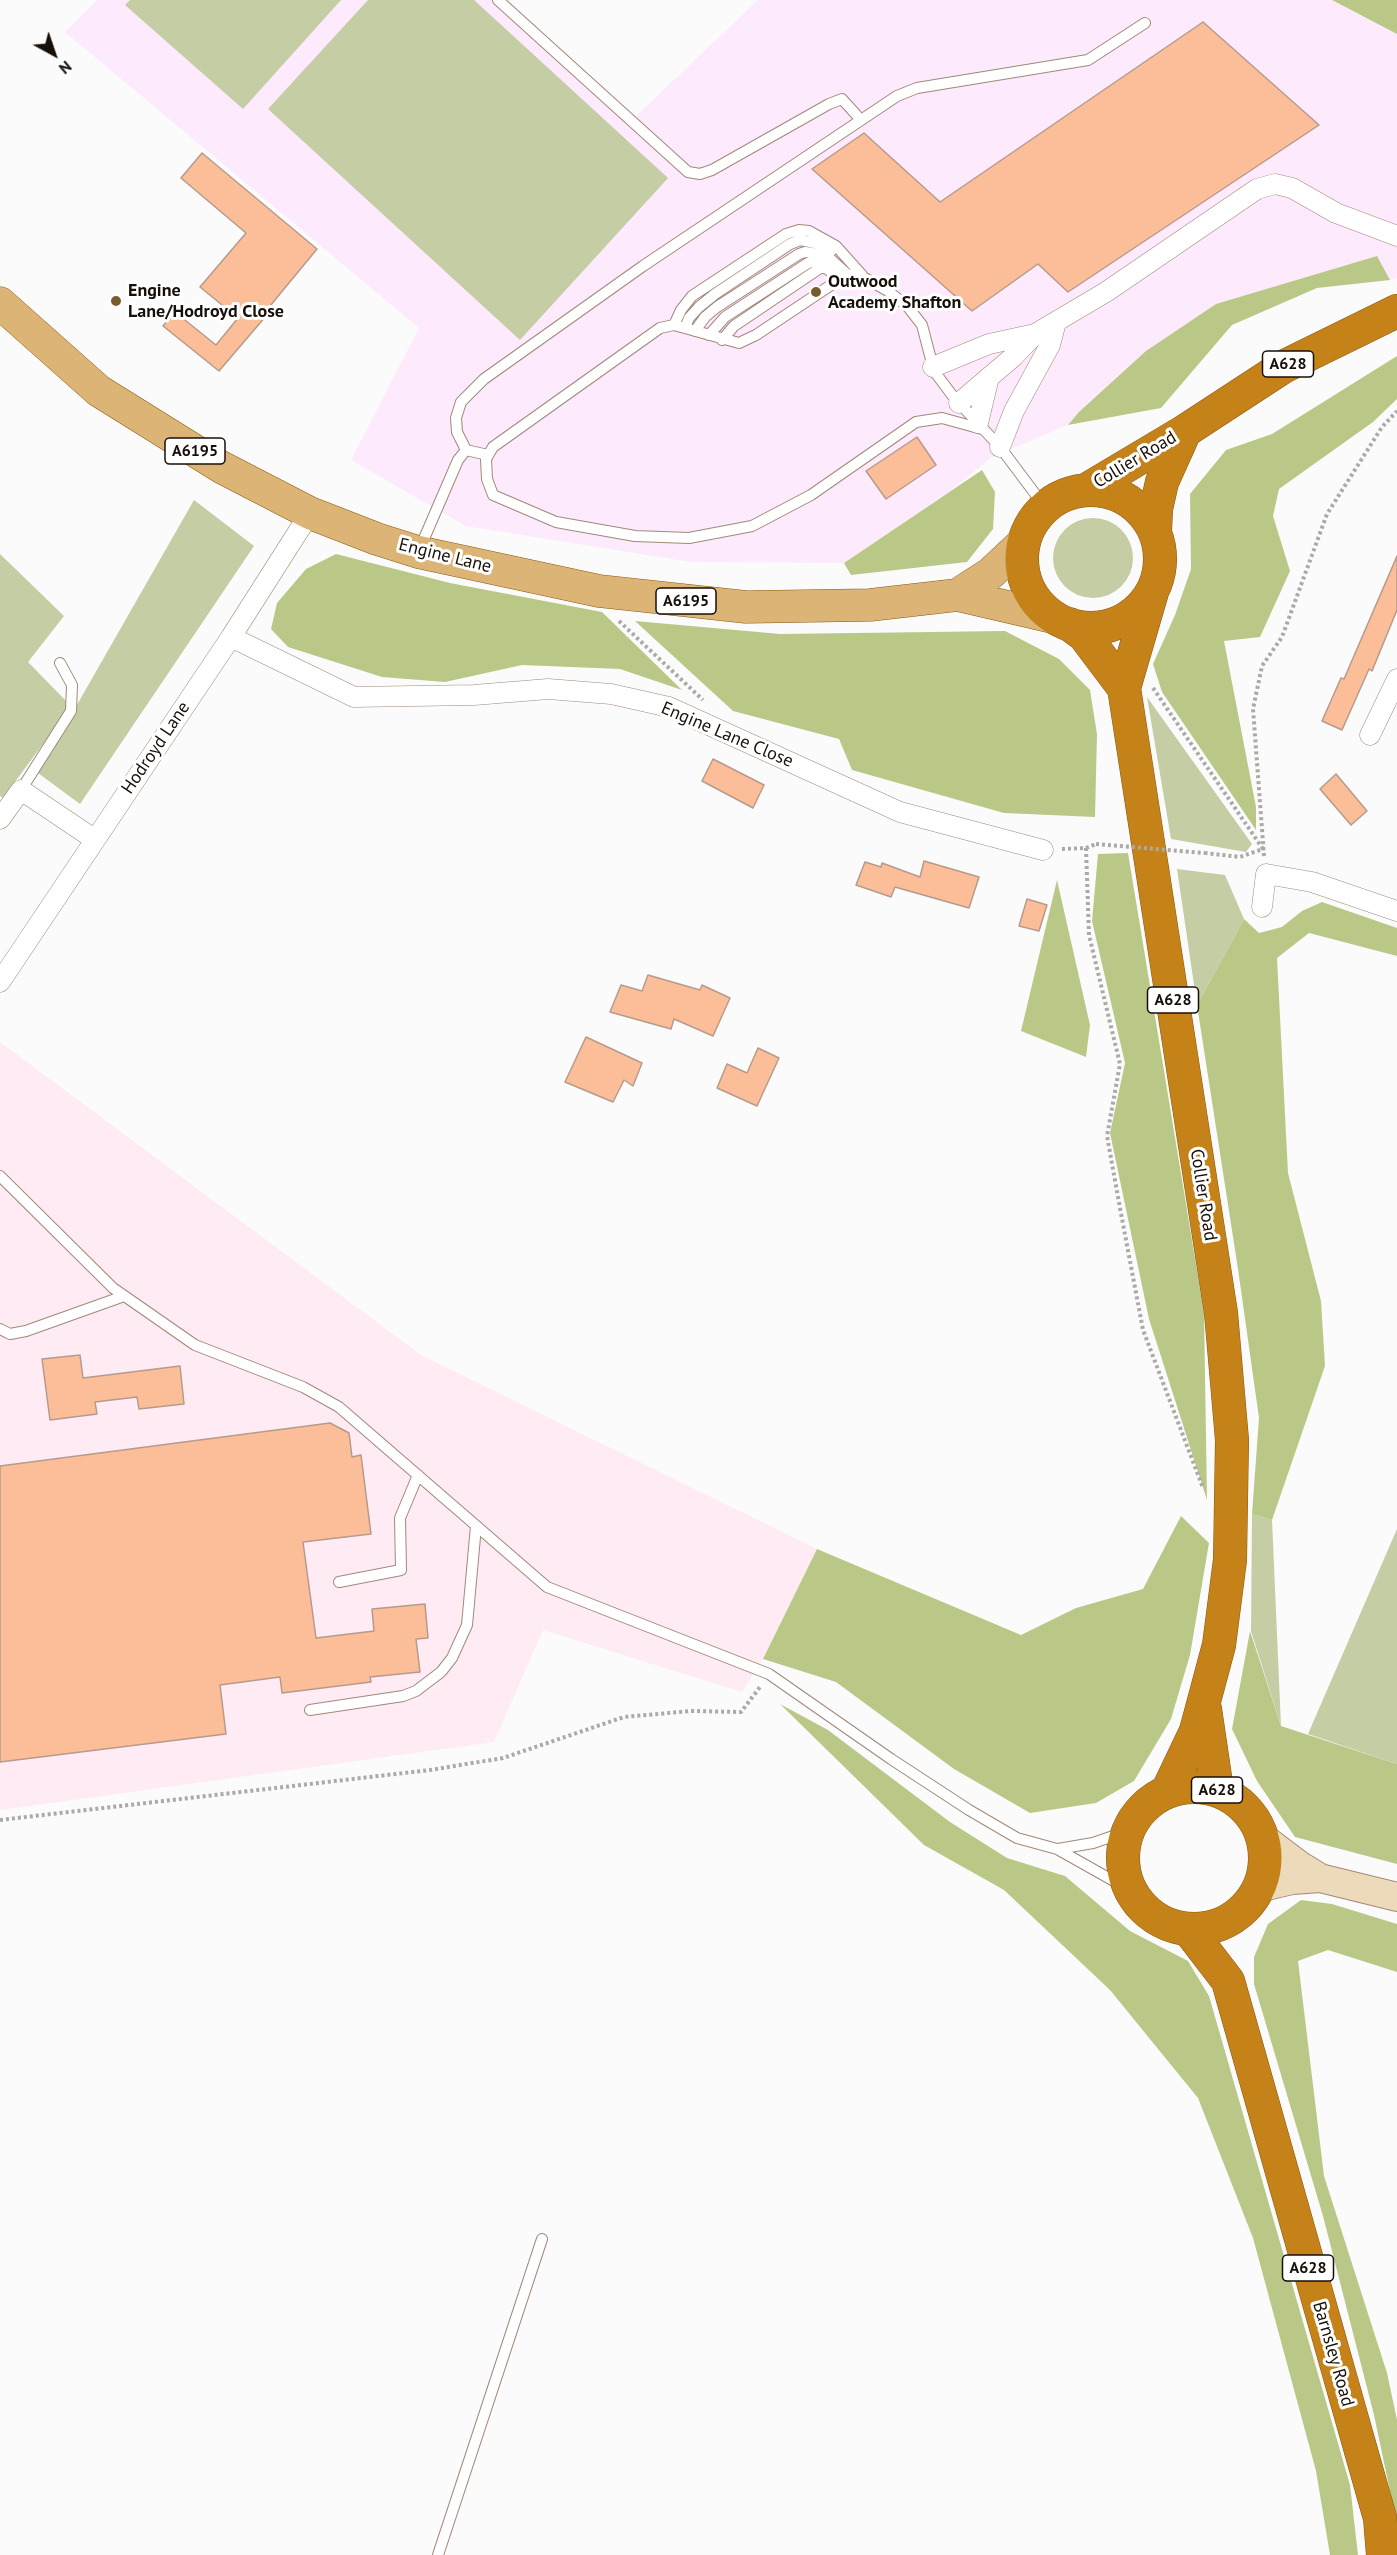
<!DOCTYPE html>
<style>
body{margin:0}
#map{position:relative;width:1397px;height:2555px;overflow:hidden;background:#fbfbfb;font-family:"PT Sans",sans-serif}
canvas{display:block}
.north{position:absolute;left:24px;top:24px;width:60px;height:60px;-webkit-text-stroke:4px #fff;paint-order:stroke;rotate:140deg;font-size:16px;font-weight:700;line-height:24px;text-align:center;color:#180f09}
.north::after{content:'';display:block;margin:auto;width:21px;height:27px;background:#180f09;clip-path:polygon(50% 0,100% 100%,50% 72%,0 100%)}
</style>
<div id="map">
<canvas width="1397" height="2555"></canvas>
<div class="north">N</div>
</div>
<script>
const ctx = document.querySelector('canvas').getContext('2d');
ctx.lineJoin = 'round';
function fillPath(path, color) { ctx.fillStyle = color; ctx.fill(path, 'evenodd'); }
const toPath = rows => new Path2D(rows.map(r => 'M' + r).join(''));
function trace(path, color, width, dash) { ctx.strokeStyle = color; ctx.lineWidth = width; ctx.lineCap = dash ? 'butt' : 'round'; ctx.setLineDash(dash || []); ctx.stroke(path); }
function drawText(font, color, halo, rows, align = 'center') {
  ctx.font = font + ' "PT Sans",sans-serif'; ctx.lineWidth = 6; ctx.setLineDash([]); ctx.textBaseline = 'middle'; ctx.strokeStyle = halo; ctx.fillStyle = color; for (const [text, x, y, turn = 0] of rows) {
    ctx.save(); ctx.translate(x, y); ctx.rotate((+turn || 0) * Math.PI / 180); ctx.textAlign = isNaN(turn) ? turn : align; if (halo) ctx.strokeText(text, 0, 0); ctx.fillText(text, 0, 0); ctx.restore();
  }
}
const industrial = toPath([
 [0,1042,421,1355,817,1549,763,1659,742,1692,543,1630,494,1742,0,1810]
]);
const education = toPath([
 [97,0,508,0,634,118,758,0,1332,0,1397,34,1397,278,1390,280,1377,257,1216,304,1079,412,1068,425,992,457,954,488,844,563,691,562,466,526,351,460,419,328,65,32]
]);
const green = toPath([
 [130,0,341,0,243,109,125,5],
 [368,0,474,0,668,178,520,340,268,109],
 [194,500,254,546,80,804,38,773],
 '1053 558a40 40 0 1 1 80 0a40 40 0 1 1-80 0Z',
 [0,554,64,616,28,662,71,706,3,798,0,796],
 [1147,697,1252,844,1246,852,1171,839],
 [1177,869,1225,875,1244,919,1197,1005],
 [1252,1514,1272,1520,1281,1726,1251,1631],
 [1397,1529,1397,1764,1308,1734]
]);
const forest = toPath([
 [1332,0,1397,0,1397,34],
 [1377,256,1390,280,1317,288,1232,325,1161,408,1068,425,1079,412,1146,351,1216,304],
 [1397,356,1397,399,1373,422,1279,489,1273,516,1290,571,1260,637,1224,641,1256,807,1256,830,1162,692,1153,664,1175,615,1191,569,1190,494,1226,450,1272,434],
 [982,470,995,492,993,529,967,562,851,575,844,563],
 [336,554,450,583,602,612,682,690,620,669,522,665,445,682,382,677,288,647,271,629,277,603,306,569],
 [635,621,780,634,1005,631,1059,659,1090,690,1097,734,1095,817,1004,813,852,770,839,739,733,711],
 [1128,853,1204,1313,1207,1500,1149,1319,1110,1133,1125,1063,1092,921,1098,854],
 [1057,880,1090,1025,1086,1057,1021,1031],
 [1322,902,1397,928,1397,956,1309,933,1277,958,1288,1173,1321,1301,1325,1366,1272,1520,1252,1514,1259,1418,1238,1269,1197,1005,1244,919,1259,933,1282,927,1302,911],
 [1181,1516,1209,1543,1190,1655,1171,1719,1134,1781,1096,1803,1030,1813,954,1769,836,1682,763,1659,817,1549,1021,1635,1076,1608,1143,1589],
 [1250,1631,1281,1726,1397,1764,1397,1864,1295,1837,1257,1781,1232,1729],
 [780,1704,828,1730,950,1822,1007,1858,1065,1876,1130,1931,1188,1961,1209,1996,1350,2485,1358,2555,1330,2555,1316,2471,1253,2238,1198,2098,1110,1990,1004,1890,924,1845],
 [1301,1900,1332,1904,1397,1924,1397,1972,1328,1950,1298,1961,1324,2176,1387,2373,1397,2420,1397,2524,1374,2415,1323,2216,1254,1984,1254,1957,1268,1924]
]);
const building = toPath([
 [1203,22,1319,125,1068,292,1038,264,972,311,812,169,864,133,940,202,1203,22],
 [202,153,317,249,270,306,272,309,219,371,163,326,175,312,216,345,238,318,200,287,246,233,181,178,202,153],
 [917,437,936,465,886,499,866,471,917,437],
 [1397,556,1397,610,1372,671,1369,669,1342,730,1322,721,1341,678,1344,679,1397,556],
 [713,759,764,785,753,808,702,781,713,759],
 [1336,774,1367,811,1351,825,1320,789,1336,774],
 [924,861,979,877,969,908,895,887,891,897,856,885,865,862,881,867,882,863,920,877,924,861],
 [1027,899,1047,905,1039,931,1019,926,1027,899],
 [648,975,700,990,702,985,730,998,713,1036,674,1019,671,1029,610,1012,621,985,642,991,648,975],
 [586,1037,642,1063,633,1086,624,1080,613,1102,565,1082,586,1037],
 [758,1048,779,1058,757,1106,717,1088,727,1064,747,1073,758,1048],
 [80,1355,83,1378,180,1366,184,1404,139,1409,137,1397,95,1402,97,1414,50,1420,42,1359,80,1355],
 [330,1423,349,1433,352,1457,361,1455,371,1534,303,1542,316,1638,374,1631,372,1609,425,1604,428,1638,416,1639,420,1672,370,1677,371,1682,282,1693,280,1677,220,1685,226,1734,0,1762,0,1466,330,1423]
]);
const path = toPath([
 [619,621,703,700],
 [1153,688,1263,849,1240,857,1205,853],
 [1086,848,1089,935,1120,1064,1107,1136,1120,1208,1143,1330,1203,1488],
 [1062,849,1086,848,1096,844],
 [1264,856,1253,709,1262,666,1282,637,1327,514,1382,427,1397,411],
 [0,1820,430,1770,503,1758,624,1717,691,1711,741,1712,760,1687]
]);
const lane = toPath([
 [498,0,688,172,700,174,712,170,829,104,842,99,861,120],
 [674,325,681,310,692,296,786,234,799,230,809,231,836,246,862,275],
 [685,328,689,318,699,307,715,294,790,244,800,240,820,244,831,251],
 [695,331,705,317,717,307,799,254,805,252,826,255,848,275],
 [709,335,725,317,808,263,819,260,830,265],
 [722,340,734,326,820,268,826,268,840,279],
 [982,429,942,418,916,422,811,495,752,526,689,538,635,536,556,522,493,495,487,479,486,459,493,447,660,328,674,325,739,343,756,335,843,277,856,273,888,291,908,307,922,325,934,371,952,395,1000,447,1045,507],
 [466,450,457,432,456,418,461,402,484,379,643,266,897,96,917,88,1088,60,1145,23],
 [420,548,458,460,466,450,488,455],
 [21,790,71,711,72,685,60,663],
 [0,1176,113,1288,195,1345,303,1387,339,1407,547,1587,769,1674,891,1759,969,1810,1017,1838,1057,1849,1130,1890],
 [0,1329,10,1334,26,1331,124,1296],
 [339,1582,401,1570,400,1518,418,1475],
 [310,1710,403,1696,416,1691,441,1672,452,1658,467,1625,476,1526],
 [1058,1849,1093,1843,1128,1831],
 [438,2555,542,2239]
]);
const street = toPath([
 [933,367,989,344,1035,334],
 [959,403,1013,357,1035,334,1106,292,1257,189,1275,184,1292,188,1336,213,1397,236],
 [978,423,989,377],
 [1000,447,1014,411,1050,345,1056,322],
 [231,637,354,697,474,695,548,689,611,694,669,707,900,812,1043,850],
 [1370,735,1397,679],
 [0,819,21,790,94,839],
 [1262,907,1266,874,1312,882,1397,911],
 [0,982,231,637,310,513]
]);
const secondary = toPath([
 [1262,1837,1299,1865,1320,1878,1397,1897],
 [1258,1888,1292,1880,1320,1878]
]);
const primary = toPath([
 [0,303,99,391,221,467,310,513,377,539,418,552,599,591,746,607,870,605,957,595,1056,618],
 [957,595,991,573,1024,542]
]);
const highway = toPath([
 [1086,490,1185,431,1283,367,1397,311],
 '1022 559a69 69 0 1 1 138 0a69 69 0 1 1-138 0Z',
 [1155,532,1156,509,1162,482,1185,431],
 [1152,592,1124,688,1221,1313,1232,1440,1230,1560,1219,1645,1196,1731,1167,1792],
 [1069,624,1084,635,1124,688],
 [1205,1709,1217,1790],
 '1123 1858a71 71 0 1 1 142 0a71 71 0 1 1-142 0Z',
 [1188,1929,1228,1981,1380,2518,1383,2555]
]);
const pathBridge = toPath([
 [1096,844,1205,853]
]);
const markers = [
 [816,292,6,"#775d2e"],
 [116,301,6,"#775d2e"]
];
const shields = [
 [1288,364,51],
 [195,451,60],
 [686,601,60],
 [1173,1000,51],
 [1217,1790,51],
 [1308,2268,51]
];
const shieldNames = [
 ["A628",1288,364],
 ["A6195",195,451],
 ["A6195",686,601],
 ["A628",1173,1000],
 ["A628",1217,1790],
 ["A628",1308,2268]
];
const poiNames = [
 ["Outwood",828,282],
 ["Academy Shafton",828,303],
 ["Engine",128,291],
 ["Lane/Hodroyd Close",128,312]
];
const streetNames = [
 ["Collier Road",1135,460,-31],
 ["Engine Lane",445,556,14],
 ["Engine Lane Close",727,735,23],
 ["Hodroyd Lane",156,748,-56],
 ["Collier Road",1203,1195,81],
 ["Barnsley Road",1333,2354,74]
];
fillPath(industrial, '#ffebf3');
fillPath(education, '#fdeafc');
fillPath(green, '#c4cda3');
fillPath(forest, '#bac887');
fillPath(building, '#fcbe98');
trace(building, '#b69b8c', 1.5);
trace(lane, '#a28878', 12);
trace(street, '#a28878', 21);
trace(secondary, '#a28878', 30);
trace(primary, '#885a13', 33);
trace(highway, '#885a13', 34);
trace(path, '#aca9a7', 4, [3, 3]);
trace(lane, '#fff', 10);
trace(street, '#fff', 20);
trace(secondary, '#eddaba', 28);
trace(primary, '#dcb475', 32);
trace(highway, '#c48219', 33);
trace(pathBridge, '#aca9a7', 4, [3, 3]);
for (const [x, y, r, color] of markers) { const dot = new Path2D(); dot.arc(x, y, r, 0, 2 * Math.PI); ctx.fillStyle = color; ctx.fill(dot); trace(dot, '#fff', 2); }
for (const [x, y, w] of shields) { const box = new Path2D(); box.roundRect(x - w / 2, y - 13, w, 26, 4.5); ctx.fillStyle = '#fff'; ctx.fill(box); trace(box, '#180f09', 1.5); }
drawText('bold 16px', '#180f09', null, shieldNames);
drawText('bold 18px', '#180f09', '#fff', poiNames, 'left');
drawText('18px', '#180f09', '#fff', streetNames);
</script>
